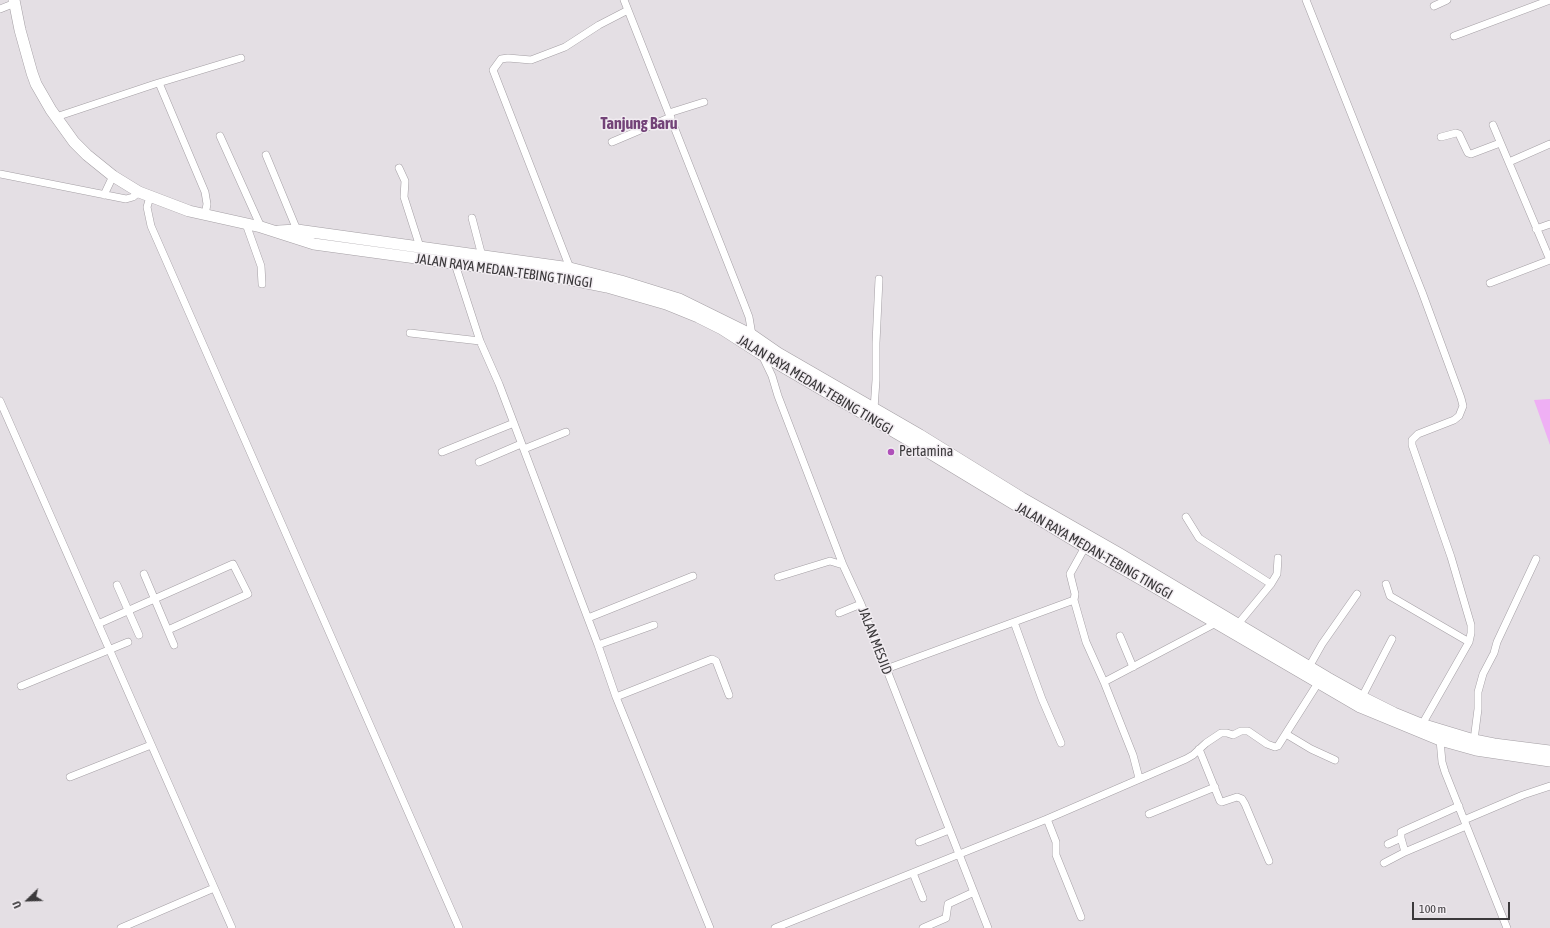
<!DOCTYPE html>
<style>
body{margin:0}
#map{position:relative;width:1550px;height:928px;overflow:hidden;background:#e4dfe4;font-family:"Asap Condensed",sans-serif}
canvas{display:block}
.north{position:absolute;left:8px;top:880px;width:40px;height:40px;-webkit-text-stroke:3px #f1ecf1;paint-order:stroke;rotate:247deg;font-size:11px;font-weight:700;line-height:16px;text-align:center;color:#3b393b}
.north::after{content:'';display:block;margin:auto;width:14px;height:18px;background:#3b393b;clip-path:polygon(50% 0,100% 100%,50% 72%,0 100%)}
.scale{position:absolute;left:1412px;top:902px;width:98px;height:18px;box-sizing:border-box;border:2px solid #3b393b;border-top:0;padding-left:5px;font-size:12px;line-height:14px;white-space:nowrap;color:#3b393b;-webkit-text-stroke:3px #f1ecf1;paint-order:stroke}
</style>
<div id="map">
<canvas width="1550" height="928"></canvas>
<div class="north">U</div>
<div class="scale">100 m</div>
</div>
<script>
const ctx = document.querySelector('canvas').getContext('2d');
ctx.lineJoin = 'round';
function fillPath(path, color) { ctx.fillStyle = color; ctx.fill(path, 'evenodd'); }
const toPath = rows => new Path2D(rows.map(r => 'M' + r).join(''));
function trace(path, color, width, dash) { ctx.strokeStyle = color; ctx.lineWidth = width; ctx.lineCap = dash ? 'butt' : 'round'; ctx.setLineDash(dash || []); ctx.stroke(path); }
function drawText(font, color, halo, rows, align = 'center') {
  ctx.font = font + ' "Asap Condensed",sans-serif'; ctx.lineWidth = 3; ctx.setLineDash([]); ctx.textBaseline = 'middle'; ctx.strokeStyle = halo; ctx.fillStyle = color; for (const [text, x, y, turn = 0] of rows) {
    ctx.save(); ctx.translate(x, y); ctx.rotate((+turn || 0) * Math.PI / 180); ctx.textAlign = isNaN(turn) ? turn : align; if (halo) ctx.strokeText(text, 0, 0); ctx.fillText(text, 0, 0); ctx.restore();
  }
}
const green = toPath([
 [1550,399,1550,445,1534,400]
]);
const minor = toPath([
 [624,0,744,304,749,317,752,335],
 [1306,0,1422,292,1461,398,1463,406,1459,416,1454,420,1418,434,1412,440,1412,445,1451,557,1471,625,1471,633,1469,642,1420,728],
 [1434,6,1447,0],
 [0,9,15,3],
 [1454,36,1550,0],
 [159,83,205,192,207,204,205,215],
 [669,113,704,102],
 [56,117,155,84,241,58],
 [220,136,261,227],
 [1441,137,1456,133,1459,134,1467,151,1468,153,1471,154,1500,143],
 [612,142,671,117],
 [266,155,297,230],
 [1509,162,1550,144],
 [399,168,405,181,404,197,420,247],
 [0,174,126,199,133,197,139,192],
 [104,195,113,176],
 [150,197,147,207,151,226,459,928],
 [472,218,482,256],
 [246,224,261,266,262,284],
 [1536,229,1550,224],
 [455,264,480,341,499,384,598,645,616,697,710,928],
 [570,268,493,70,501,59,508,58,531,60,565,47,599,25,628,10],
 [1490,283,1550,260,1493,125],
 [410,333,480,341],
 [762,355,772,376,778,396,843,565,861,604,988,928],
 [0,401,232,928],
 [874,409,876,380,876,343,879,279],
 [524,449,566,432],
 [442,452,514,423],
 [479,462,521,444],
 [1186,517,1199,538,1271,584,1238,624],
 [1085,547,1070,574,1075,594,1074,600,1086,642,1104,682],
 [144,574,174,645],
 [778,577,830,561,843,565],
 [1271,584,1277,574,1278,558],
 [1386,584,1390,596,1469,642],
 [117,585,139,635],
 [839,613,861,604],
 [588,618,693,576],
 [1014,622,1042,699,1061,743],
 [98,624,233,564,248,594,168,630],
 [1120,636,1133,667],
 [598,645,654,625],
 [1309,667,1322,644,1357,594],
 [886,669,1074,600],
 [21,686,128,642],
 [616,697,712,659,716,661,729,695],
 [1362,697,1392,639],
 [1286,734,1311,749,1335,760],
 [1440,740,1442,762,1445,772,1507,928],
 [1474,740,1478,709,1478,692,1483,674,1494,653,1497,642,1536,559],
 [1199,749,1220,801,1222,802,1237,797,1242,799,1245,804,1269,861],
 [70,777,151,745],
 [1139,778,1133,755,1104,682,1216,623],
 [1149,814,1215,787],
 [1047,819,1056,842,1056,855,1081,917],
 [1464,820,1523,795,1550,786],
 [919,842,949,830],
 [1388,844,1401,838],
 [1405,852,1401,838,1401,832,1459,806],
 [1384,863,1405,852,1466,826],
 [913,873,923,898],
 [121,928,214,888],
 [775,928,1047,819,1186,759,1193,755,1206,743,1221,733,1227,733,1233,735,1241,731,1248,731,1267,744,1275,747,1278,746,1318,683],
 [923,928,946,918,948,904,974,892]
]);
const highway = toPath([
 [14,0,20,30,32,73,36,84,51,110,74,142,87,155,113,176,139,192,189,211,261,227,314,244,562,278,607,287,666,304,698,317,722,329,761,354,910,441,1085,547,1151,585,1360,707,1440,740,1476,750,1550,761],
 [279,231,297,230,570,268,621,281,679,299,752,335,778,353,920,435,1022,498,1120,554,1328,678,1362,697,1394,713,1421,724,1474,740,1494,744,1550,751]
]);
const markers = [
 [891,452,4,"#af50b9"]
];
const streetNames = [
 ["JALAN RAYA MEDAN-TEBING TINGGI",504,271,8],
 ["JALAN RAYA MEDAN-TEBING TINGGI",815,385,31],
 ["JALAN RAYA MEDAN-TEBING TINGGI",1094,551,30],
 ["JALAN MESJID",875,641,69]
];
const poiNames = [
 ["Pertamina",899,452]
];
const quarterNames = [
 ["Tanjung Baru",639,124]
];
fillPath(green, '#efaff4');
trace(minor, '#a49fa4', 8);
trace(highway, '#a49fa4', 12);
trace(minor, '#fff', 7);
trace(highway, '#fff', 11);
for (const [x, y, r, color] of markers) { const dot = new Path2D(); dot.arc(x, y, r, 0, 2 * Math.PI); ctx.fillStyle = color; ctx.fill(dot); trace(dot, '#f1ecf1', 1.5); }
drawText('14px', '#3b393b', '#f1ecf1', streetNames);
drawText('14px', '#3b393b', '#f1ecf1', poiNames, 'left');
drawText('bold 16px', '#734378', '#f1ecf1', quarterNames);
</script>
